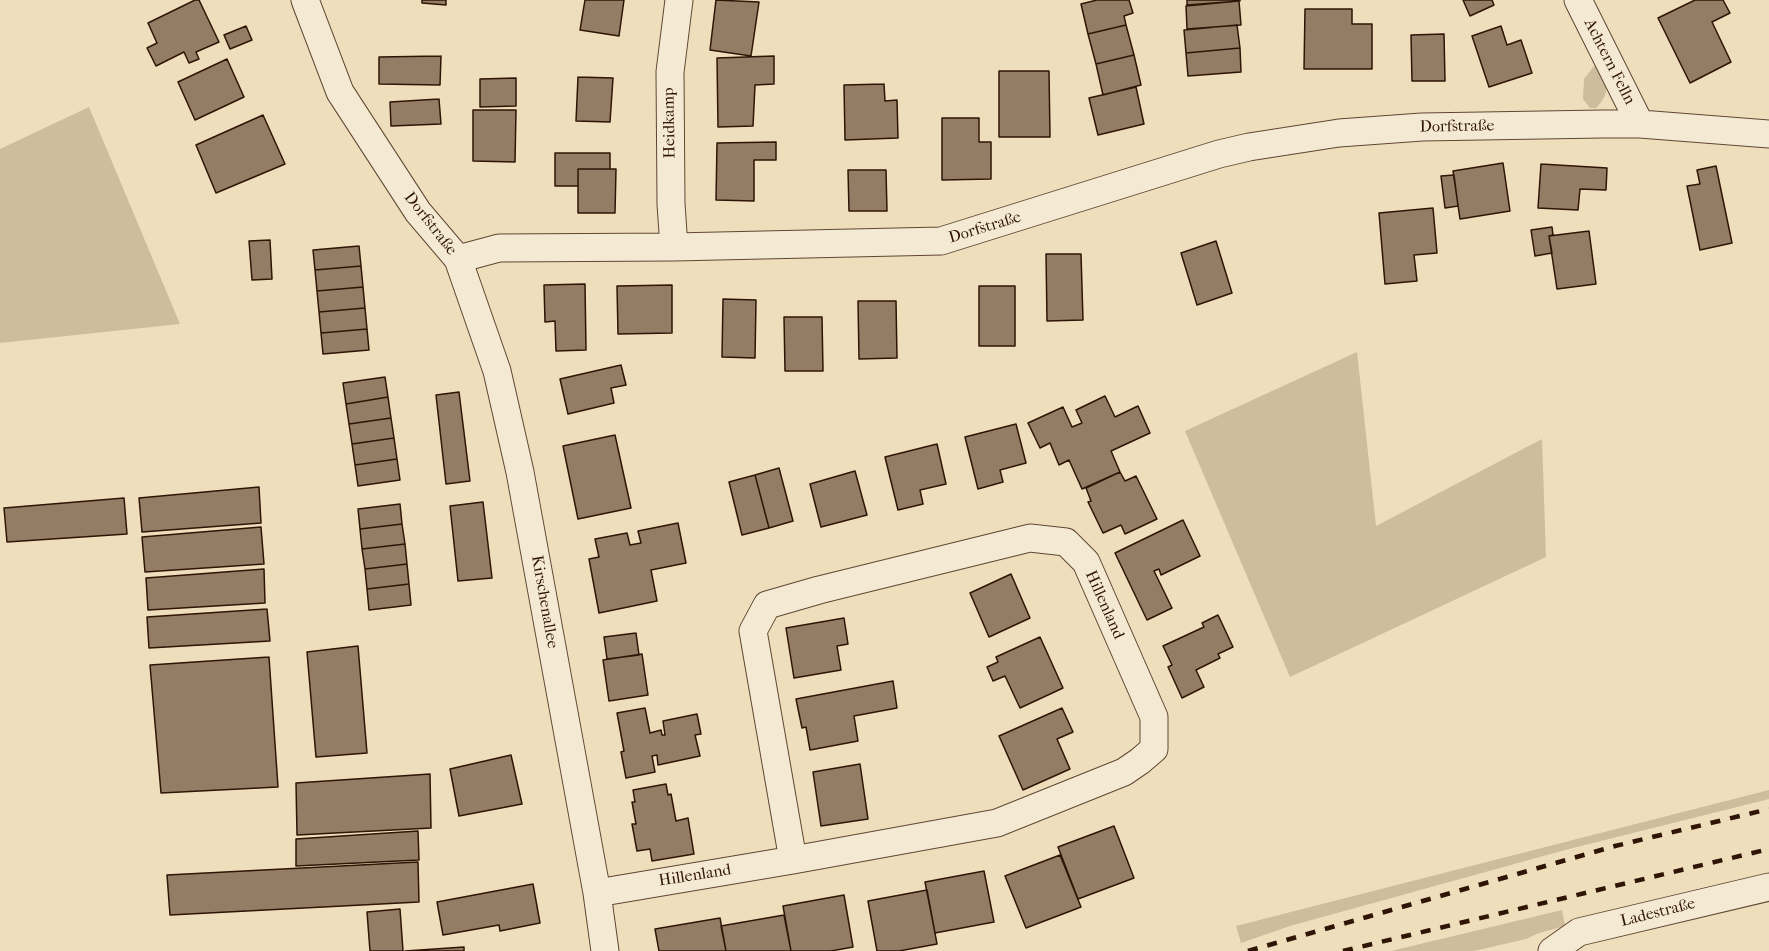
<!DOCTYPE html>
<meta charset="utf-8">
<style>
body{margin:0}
canvas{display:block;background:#eedebb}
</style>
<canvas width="1769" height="951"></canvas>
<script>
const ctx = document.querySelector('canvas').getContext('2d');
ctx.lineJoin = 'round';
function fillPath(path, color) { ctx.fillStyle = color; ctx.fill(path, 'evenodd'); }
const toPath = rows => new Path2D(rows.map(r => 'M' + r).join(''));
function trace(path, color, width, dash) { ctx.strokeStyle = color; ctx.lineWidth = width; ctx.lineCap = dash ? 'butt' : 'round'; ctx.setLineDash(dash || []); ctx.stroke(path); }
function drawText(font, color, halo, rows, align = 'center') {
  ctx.font = font + ' "IM FELL French Canon",serif'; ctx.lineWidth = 6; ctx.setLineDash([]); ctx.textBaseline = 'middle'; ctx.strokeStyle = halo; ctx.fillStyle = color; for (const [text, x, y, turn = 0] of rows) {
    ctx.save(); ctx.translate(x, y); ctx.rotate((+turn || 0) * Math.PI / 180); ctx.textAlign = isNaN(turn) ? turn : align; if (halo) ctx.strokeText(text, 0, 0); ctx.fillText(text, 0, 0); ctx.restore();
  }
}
const green = toPath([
 [1598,61,1607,82,1606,93,1602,101,1596,108,1590,108,1583,99,1584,79],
 [89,107,180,324,0,343,0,149],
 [1357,352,1376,526,1542,439,1546,557,1290,677,1185,431],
 [1769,790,1769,799,1565,850,1290,926,1241,943,1236,926],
 [1562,910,1565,926,1539,933,1526,939,1474,951,1391,951]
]);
const building = toPath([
 [195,0,199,0,219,42,196,52,199,59,189,63,184,52,156,66,147,48,157,43,148,23,195,0],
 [422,0,446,0,446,5,422,3,422,0],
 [585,0,624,0,619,36,580,30,585,0],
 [716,0,759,2,751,56,710,50,716,0],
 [1097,0,1129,0,1133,13,1124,16,1126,25,1088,34,1081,4,1097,0],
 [1187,0,1240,0,1240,1,1187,5,1187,0],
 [1463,0,1492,0,1494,5,1470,16,1463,0],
 [1695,0,1723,0,1730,13,1712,22,1731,62,1690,83,1658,18,1695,0],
 [1239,1,1241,25,1187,29,1186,6,1239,1],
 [1305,9,1352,9,1352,24,1372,24,1372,69,1304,69,1305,9],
 [1126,25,1134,55,1096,64,1088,34,1126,25],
 [1237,25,1240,48,1186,53,1184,30,1237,25],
 [246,26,252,40,230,49,224,35,246,26],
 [1501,26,1507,45,1521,40,1532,73,1489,87,1472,36,1501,26],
 [1444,34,1445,81,1412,81,1411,35,1444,34],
 [1240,48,1241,72,1188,76,1186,53,1240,48],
 [1134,55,1141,85,1103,95,1096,64,1134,55],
 [441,56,440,85,379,84,379,57,441,56],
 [774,56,774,84,755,85,753,126,718,127,717,58,774,56],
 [227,59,244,97,195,120,178,82,227,59],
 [999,71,1049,71,1050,137,999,137,999,71],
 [578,77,613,78,610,122,576,121,578,77],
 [516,78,516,106,480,107,480,79,516,78],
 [884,84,885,101,897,100,898,138,845,140,844,85,884,84],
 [1136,87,1144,124,1098,135,1089,98,1136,87],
 [439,99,441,124,391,126,390,102,439,99],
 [473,110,516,110,515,162,473,161,473,110],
 [263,115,285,164,216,193,196,145,263,115],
 [942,118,979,118,979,142,991,142,991,179,942,180,942,118],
 [776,142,776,160,754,160,754,201,716,200,717,143,776,142],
 [555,153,610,153,610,169,578,169,578,186,555,186,555,153],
 [1503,163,1510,211,1460,219,1453,171,1503,163],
 [1541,164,1607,168,1606,190,1580,189,1578,210,1538,208,1541,164],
 [1716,166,1732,243,1700,250,1687,186,1700,184,1697,170,1716,166],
 [578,169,616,169,615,213,578,213,578,169],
 [848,170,886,170,887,211,849,211,848,170],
 [1454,175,1458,206,1445,208,1441,176,1454,175],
 [1433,208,1437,253,1414,255,1417,281,1385,284,1379,213,1433,208],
 [1552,227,1553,235,1549,236,1552,253,1535,256,1531,230,1552,227],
 [1589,231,1596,284,1557,289,1549,236,1589,231],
 [270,240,272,279,252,280,249,241,270,240],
 [1216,241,1232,293,1197,305,1181,253,1216,241],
 [359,246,361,266,315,270,313,250,359,246],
 [1046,254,1081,254,1083,320,1047,321,1046,254],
 [361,266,363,287,317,291,315,270,361,266],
 [585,284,586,350,556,351,555,321,545,322,544,285,585,284],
 [672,285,672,333,618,334,617,286,672,285],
 [979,286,1015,286,1015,346,979,346,979,286],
 [363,287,365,308,319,312,317,291,363,287],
 [723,299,756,300,755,358,722,357,723,299],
 [858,301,896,301,897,358,859,359,858,301],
 [365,308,367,329,321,333,319,312,365,308],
 [784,317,822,317,823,371,785,371,784,317],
 [367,329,369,350,323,354,321,333,367,329],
 [621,365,626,385,611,388,614,403,568,414,560,379,621,365],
 [385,377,388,397,346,404,343,383,385,377],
 [459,392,470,481,446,484,436,395,459,392],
 [1105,396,1115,417,1138,406,1150,433,1111,451,1120,472,1082,489,1069,460,1059,465,1050,443,1040,448,1028,423,1063,407,1072,427,1082,423,1076,410,1105,396],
 [388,397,391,418,349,424,346,404,388,397],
 [391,418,394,438,352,444,349,424,391,418],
 [1016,424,1026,463,1000,470,1003,482,978,489,965,437,1016,424],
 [615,435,631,508,578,519,563,446,615,435],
 [394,438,397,459,355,465,352,444,394,438],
 [937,444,946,484,920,490,923,504,898,510,885,457,937,444],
 [397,459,400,480,358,486,355,465,397,459],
 [779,468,793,521,769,528,755,475,779,468],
 [855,471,867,515,821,527,810,484,855,471],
 [1120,472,1125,481,1136,476,1157,519,1125,534,1121,525,1103,533,1088,502,1091,501,1086,488,1120,472],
 [755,475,769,528,742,535,729,482,755,475],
 [259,487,261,523,142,532,139,498,259,487],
 [124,498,127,534,7,542,4,508,124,498],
 [483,502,492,578,458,581,450,506,483,502],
 [400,504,402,524,360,529,358,509,400,504],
 [1183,520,1200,556,1161,575,1159,569,1154,571,1172,608,1147,620,1115,553,1183,520],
 [678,523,686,563,651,570,657,601,599,613,589,559,599,557,595,539,627,533,630,545,641,543,638,531,678,523],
 [402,524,405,544,362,549,360,529,402,524],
 [261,527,264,564,145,572,142,537,261,527],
 [405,544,407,564,365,569,362,549,405,544],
 [407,564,409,584,367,589,365,569,407,564],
 [264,569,265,603,148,610,146,578,264,569],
 [1011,574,1030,618,989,637,970,593,1011,574],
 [409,584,411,605,369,610,367,589,409,584],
 [267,609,270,641,149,648,147,617,267,609],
 [1218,615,1233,647,1218,654,1220,658,1196,670,1204,687,1182,698,1168,667,1172,665,1163,646,1204,627,1202,623,1218,615],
 [844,618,848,644,837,646,841,670,794,678,786,628,844,618],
 [636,633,639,655,607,659,604,637,636,633],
 [1040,637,1063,688,1020,708,1005,676,993,681,987,667,998,662,996,657,1040,637],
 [358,646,367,753,316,757,307,652,358,646],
 [642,654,648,695,609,701,603,660,642,654],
 [269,657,278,787,161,793,150,665,269,657],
 [893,681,897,708,854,716,858,741,810,750,806,727,802,728,796,699,893,681],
 [645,708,650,733,661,730,662,735,665,735,663,721,697,714,701,734,695,735,700,756,658,765,657,755,652,756,655,772,626,778,621,752,624,751,617,713,645,708],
 [1062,708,1073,732,1057,739,1070,769,1023,790,999,736,1062,708],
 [511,755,522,804,459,816,450,769,511,755],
 [860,764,868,819,821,826,813,772,860,764],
 [430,774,431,828,297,835,296,783,430,774],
 [666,784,668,795,671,794,676,821,688,818,694,854,652,861,650,849,637,851,632,824,636,824,632,802,635,802,633,790,666,784],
 [1114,826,1134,878,1078,899,1058,847,1114,826],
 [418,831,419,860,296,866,296,839,418,831],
 [1060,855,1081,907,1026,928,1005,876,1060,855],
 [418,862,419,902,170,915,167,875,418,862],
 [984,871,994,922,935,933,925,882,984,871],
 [533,884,540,923,500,931,499,925,443,935,437,902,533,884],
 [927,890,937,944,899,951,877,951,868,901,927,890],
 [844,895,853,947,831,951,791,951,783,906,844,895],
 [400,909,403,951,370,951,367,912,400,909],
 [784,915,791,951,726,951,721,926,784,915],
 [720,918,726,951,659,951,655,929,720,918],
 [464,947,464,951,405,951,464,947]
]);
const street = toPath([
 [305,0,340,92,418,212,458,259,497,371,520,472,597,893,605,951],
 [1578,0,1640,124],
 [674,247,671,204,670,72,679,0],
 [458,259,499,248,674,247,941,241,1219,154,1249,147,1339,133,1422,127,1602,124,1640,124,1769,134],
 [597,893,793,860,997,823,1124,772,1140,761,1154,749,1154,717,1086,562,1066,542,1030,538,819,590,767,605,753,631,793,860],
 [1552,951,1579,932,1769,887]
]);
const rail = toPath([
 [1248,951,1615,846,1769,809],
 [1343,951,1769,849]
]);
const streetNames = [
 ["Achtern Felln",1609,62,63],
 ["Heidkamp",670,123,-91],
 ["Dorfstraße",1457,127,-1],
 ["Dorfstraße",430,224,52],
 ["Dorfstraße",985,228,-17],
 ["Kirschenallee",544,602,80],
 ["Hillenland",1104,605,66],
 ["Hillenland",695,876,-9],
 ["Ladestraße",1658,913,-14]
];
fillPath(green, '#cebc9c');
fillPath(building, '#937d64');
trace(building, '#301406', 1.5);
trace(street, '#604633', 29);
trace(street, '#f4ead3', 27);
trace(rail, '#301406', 4.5, [10, 10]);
drawText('16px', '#301406', '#f4ead3', streetNames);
</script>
